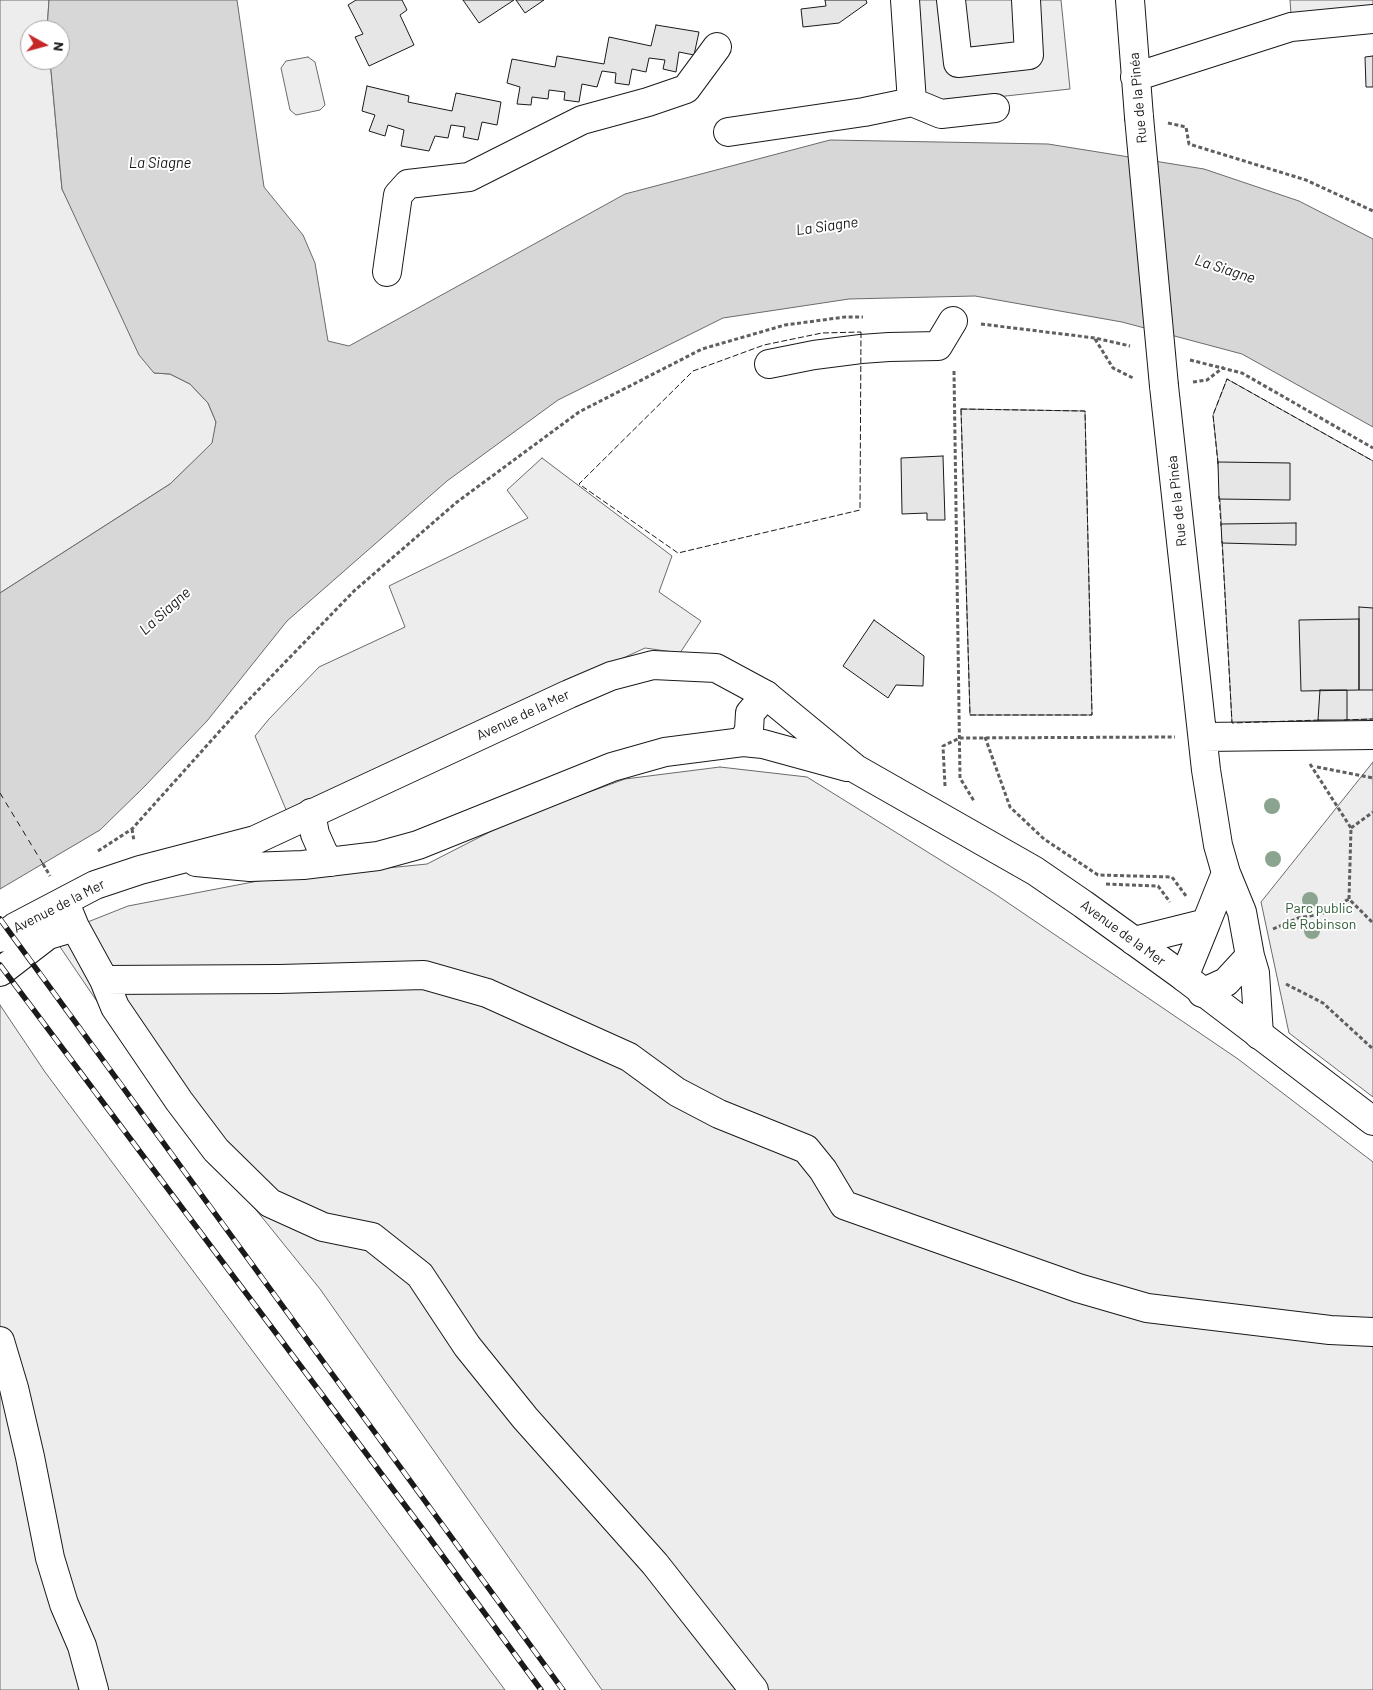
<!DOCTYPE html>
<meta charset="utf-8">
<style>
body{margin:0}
#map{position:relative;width:1373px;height:1690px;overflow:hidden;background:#fff;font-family:Barlow,sans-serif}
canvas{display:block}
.north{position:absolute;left:20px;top:20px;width:50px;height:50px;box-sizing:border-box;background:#fff;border:1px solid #a3a3a3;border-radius:50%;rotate:97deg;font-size:14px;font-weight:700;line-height:20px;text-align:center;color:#1a1a1a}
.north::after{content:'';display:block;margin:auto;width:18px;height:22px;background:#c62828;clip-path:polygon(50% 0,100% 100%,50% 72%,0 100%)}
</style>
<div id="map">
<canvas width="1373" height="1690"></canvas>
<div class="north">N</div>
</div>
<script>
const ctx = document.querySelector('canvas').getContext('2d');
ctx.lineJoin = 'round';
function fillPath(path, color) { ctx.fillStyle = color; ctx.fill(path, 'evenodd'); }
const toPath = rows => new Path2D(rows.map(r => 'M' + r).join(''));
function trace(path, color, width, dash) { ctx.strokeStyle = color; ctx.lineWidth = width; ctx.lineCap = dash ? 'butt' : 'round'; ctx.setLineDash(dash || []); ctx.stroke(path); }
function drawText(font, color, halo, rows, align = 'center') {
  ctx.font = font + ' Barlow,sans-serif'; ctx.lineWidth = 4; ctx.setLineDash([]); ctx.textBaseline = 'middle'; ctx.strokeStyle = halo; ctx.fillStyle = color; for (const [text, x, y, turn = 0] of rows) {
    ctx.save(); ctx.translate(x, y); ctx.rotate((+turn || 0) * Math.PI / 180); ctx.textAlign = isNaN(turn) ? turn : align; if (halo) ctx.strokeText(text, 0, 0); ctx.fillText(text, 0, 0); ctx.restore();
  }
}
const built = toPath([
 [0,0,49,0,47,30,30,30,30,60,50,60,62,189,154,373,170,374,190,384,208,403,216,422,213,443,170,484,0,593,0,0],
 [896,0,1061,0,1070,89,905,107,896,0],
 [1290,0,1373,0,1373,8,1291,14,1290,0],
 [308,57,315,62,325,105,320,110,296,115,290,110,281,68,286,61,308,57],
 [1227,379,1373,461,1373,719,1232,723,1218,462,1213,415,1227,379],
 [961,409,1085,411,1092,715,970,715,961,409],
 [542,458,672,556,659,592,701,621,680,653,645,648,287,812,255,736,269,719,319,667,405,627,389,586,528,518,507,490,542,458],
 [1373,762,1373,1097,1289,1033,1261,902,1373,762],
 [720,767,807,777,995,894,1238,1059,1373,1162,1373,1690,602,1690,320,1289,147,1075,56,941,75,927,128,906,258,881,427,864,517,818,625,779,720,767],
 [0,1005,45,1072,505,1690,0,1690,0,1005]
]);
const water = toPath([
 [49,0,237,0,264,187,303,235,315,263,328,341,349,346,625,194,830,140,1048,144,1204,169,1299,201,1373,239,1373,427,1242,354,1122,322,975,296,849,299,723,318,558,400,447,481,287,621,207,721,144,787,100,830,0,889,0,593,170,484,212,443,216,422,208,403,190,384,170,374,154,373,139,355,62,189,50,60,60,60,60,30,47,30,49,0]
]);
const ferry = toPath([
 [0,793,43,864]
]);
const building = toPath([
 [356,0,402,0,407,10,400,15,414,45,369,66,355,37,363,34,348,5,356,0],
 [463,0,514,0,479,23,463,0],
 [516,0,544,0,525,13,516,0],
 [825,0,866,0,867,3,839,23,803,27,801,9,826,6,825,0],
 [656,25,699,32,694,55,679,52,676,72,663,69,665,60,649,58,646,72,632,69,629,85,615,83,616,73,602,71,597,87,582,84,579,102,564,100,565,92,549,90,548,99,532,97,531,105,517,104,520,87,507,83,512,59,555,67,557,56,604,64,609,37,651,46,656,25],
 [1373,56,1373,87,1366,87,1365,57,1373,56],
 [367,86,409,96,408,102,452,111,456,93,501,102,497,125,482,122,478,140,463,137,465,127,451,125,448,138,435,136,429,151,401,146,404,130,388,125,385,136,369,131,375,115,362,111,367,86],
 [943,456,945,520,927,520,927,513,902,514,901,458,943,456],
 [1218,462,1290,463,1290,500,1219,499,1218,462],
 [1296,523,1296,545,1222,543,1221,524,1296,523],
 [1359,607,1373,608,1373,690,1359,690,1359,607],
 [1359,619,1359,690,1301,691,1299,620,1359,619],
 [874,620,924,656,923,686,896,685,888,698,843,666,874,620],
 [1320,690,1347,690,1347,720,1318,720,1320,690]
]);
const path = toPath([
 [1168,123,1186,127,1189,144,1306,180,1373,211],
 [981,324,1095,338,1130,346],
 [1095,339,1113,368,1133,378],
 [1190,360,1242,373,1373,448],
 [954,371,960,778,974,801],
 [1193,382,1207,380,1224,367],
 [985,737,1010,807,1044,839,1098,875,1172,877,1186,896],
 [1310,764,1351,828,1349,899,1373,923],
 [1317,767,1373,778],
 [945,786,943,746,960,738,1175,737],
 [1351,828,1373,812],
 [132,829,134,841],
 [98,851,132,829,236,713,354,591,457,502,579,412,702,349,785,325,845,317,863,317],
 [43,864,50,876],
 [1106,884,1158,886,1170,902],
 [1273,929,1298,918,1321,914,1349,899],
 [1286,984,1323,1003,1373,1049]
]);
const minor = toPath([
 [905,0,912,102],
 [951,0,958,63,1029,55,1026,0],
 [1130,0,1139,117],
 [1135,77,1291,27,1373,19],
 [728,132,864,112,912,102,941,114,995,108],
 [387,272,398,195,408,184,469,177,582,120,648,102,686,89,717,47],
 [769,364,814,355,861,349,889,347,938,346,953,321],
 [1164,386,1206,770,1218,845,1226,873,1242,912,1250,956,1255,973,1259,1035],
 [1203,737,1373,735],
 [743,742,749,730,750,713,766,695],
 [311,813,315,834,323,852,330,862],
 [75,927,104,980,115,1007,179,1101,216,1150,270,1203,323,1227,372,1237,420,1275,467,1346,525,1418,655,1564,754,1690],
 [1134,941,1206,923,1226,873],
 [0,972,48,935,75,927,68,910],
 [1184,977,1206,923],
 [104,980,279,979,424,975,487,993,629,1057,677,1092,719,1114,806,1149,823,1170,844,1205,1078,1288,1147,1308,1330,1330,1373,1332],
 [1202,993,1226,982,1250,956],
 [0,1341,14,1388,30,1457,50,1558,64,1604,82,1646,94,1690]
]);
const major = toPath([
 [196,862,250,867,303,865,378,856,418,845,612,767,665,752,743,742,763,744,847,767],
 [0,938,15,927,95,885,140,870,255,840,569,694,611,676,653,665,716,668,766,695,856,769,1035,871,1083,904,1184,977,1373,1121]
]);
const rail = toPath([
 [0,919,563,1690],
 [0,965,428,1536,541,1690]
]);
const minorBridge = toPath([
 [1139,117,1164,386]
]);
const fence = toPath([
 [861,332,860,510,678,553,579,484,693,371,764,345,822,333,861,332],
 [961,409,1085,411,1092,715,970,715,961,409],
 [1218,464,1213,415,1227,379,1373,461],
 [1219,496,1221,526],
 [1222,541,1232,723,1321,720],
 [1344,720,1373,719]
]);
const trees = [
 [1272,806],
 [1273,859],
 [1310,900],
 [1312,931]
];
const streetNames = [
 ["Rue de la Pinéa",1138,98,-95],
 ["Rue de la Pinéa",1177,501,-96],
 ["Avenue de la Mer",523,715,-25],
 ["Avenue de la Mer",59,906,-27],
 ["Avenue de la Mer",1123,933,36]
];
const parkNames = [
 ["Parc public",1319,908],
 ["de Robinson",1319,924]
];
const waterNames = [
 ["La Siagne",160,163],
 ["La Siagne",827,226,-8],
 ["La Siagne",1225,269,18],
 ["La Siagne",165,611,-42]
];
fillPath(built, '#ededed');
trace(built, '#6a6a6a', 1);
fillPath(water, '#d7d7d7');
trace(water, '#6a6a6a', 1);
trace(ferry, '#1a1a1a', 1, [6, 5]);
fillPath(building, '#e6e6e6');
trace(building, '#1a1a1a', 1);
trace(minor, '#1a1a1a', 30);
trace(major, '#1a1a1a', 30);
trace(path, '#5f5f5f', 3, [4, 2.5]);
trace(minor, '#fff', 28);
trace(major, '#fff', 28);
trace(rail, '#1a1a1a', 5.5);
trace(rail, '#fff', 4, [11]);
trace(minorBridge, '#1a1a1a', 30, []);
trace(minorBridge, '#fff', 28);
trace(fence, '#1a1a1a', 1, [6, 2.5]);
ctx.fillStyle = '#8aa48f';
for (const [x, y] of trees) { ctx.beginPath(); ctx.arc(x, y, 8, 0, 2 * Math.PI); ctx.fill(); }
drawText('14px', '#1a1a1a', '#fff', streetNames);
drawText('14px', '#2b5a34', '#fff', parkNames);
drawText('italic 15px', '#1a1a1a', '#fff', waterNames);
</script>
